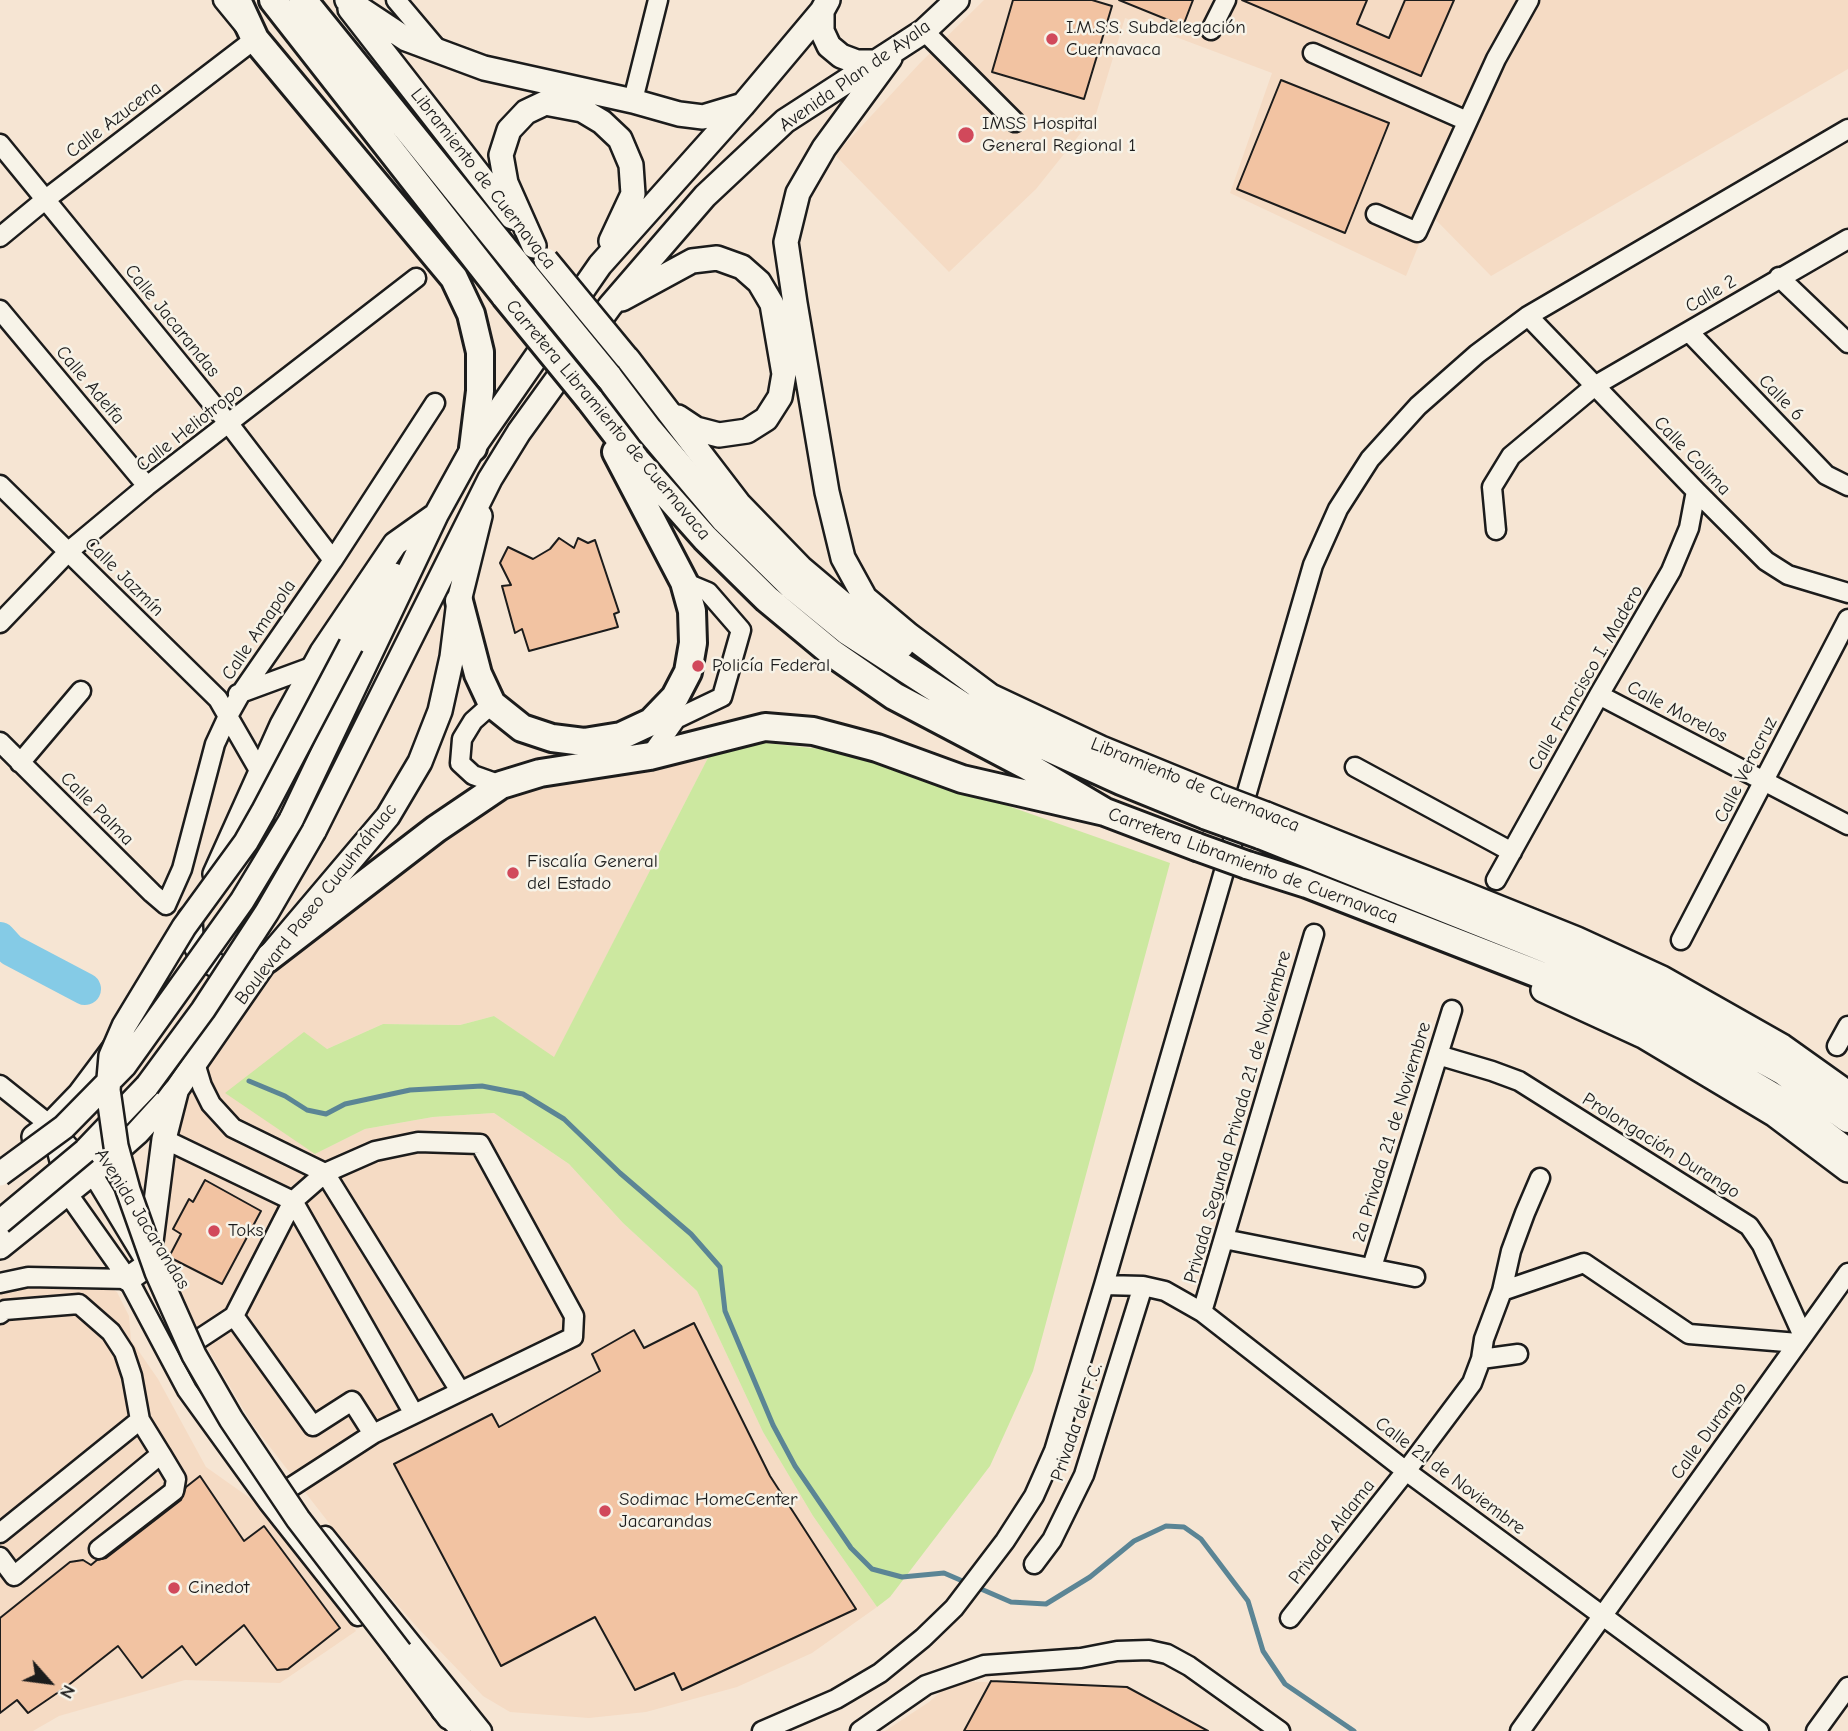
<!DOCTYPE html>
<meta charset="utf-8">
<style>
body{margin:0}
#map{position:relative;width:1848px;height:1731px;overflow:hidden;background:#f6e5d3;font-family:"Comic Neue",sans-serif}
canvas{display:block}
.north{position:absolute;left:14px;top:1647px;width:70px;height:70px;-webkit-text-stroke:5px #f7f3e8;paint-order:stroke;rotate:118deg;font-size:19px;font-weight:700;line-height:28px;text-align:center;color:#1c1c1c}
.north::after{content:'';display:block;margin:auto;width:24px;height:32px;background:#1c1c1c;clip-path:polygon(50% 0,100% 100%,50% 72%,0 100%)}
</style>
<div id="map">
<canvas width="1848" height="1731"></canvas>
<div class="north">N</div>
</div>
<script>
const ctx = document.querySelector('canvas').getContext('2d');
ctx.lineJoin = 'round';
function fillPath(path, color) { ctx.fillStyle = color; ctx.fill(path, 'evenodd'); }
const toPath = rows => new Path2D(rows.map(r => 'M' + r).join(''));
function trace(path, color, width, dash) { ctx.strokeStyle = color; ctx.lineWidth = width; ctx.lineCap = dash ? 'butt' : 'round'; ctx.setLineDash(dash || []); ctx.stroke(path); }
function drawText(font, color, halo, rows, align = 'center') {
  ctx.font = font + ' "Comic Neue",sans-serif'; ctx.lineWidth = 5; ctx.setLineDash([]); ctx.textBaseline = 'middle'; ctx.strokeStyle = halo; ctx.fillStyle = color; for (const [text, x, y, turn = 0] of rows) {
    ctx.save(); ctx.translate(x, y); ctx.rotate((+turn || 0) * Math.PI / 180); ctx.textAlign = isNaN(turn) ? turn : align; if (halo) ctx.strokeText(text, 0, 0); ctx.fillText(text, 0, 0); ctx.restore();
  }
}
const built = toPath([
 [984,0,1848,0,1848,69,1491,276,1431,215,1406,276,1230,193,1272,73,1125,18,1096,114,1036,189,949,272,835,155,920,63],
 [712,750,554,1058,494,1016,460,1025,383,1024,327,1049,315,1154,365,1129,433,1117,494,1113,569,1164,623,1223,697,1291,763,1432,813,1516,877,1607,812,1653,737,1687,646,1712,589,1718,510,1712,483,1696,417,1627,357,1559,252,1424,155,1259,163,1125,237,1000,473,796],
 [0,1284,104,1285,117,1292,129,1316,131,1340,158,1379,206,1467,264,1508,356,1631,280,1683,185,1680,59,1716,33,1731,0,1731],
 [953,1681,1127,1687,1208,1731,885,1731,929,1702]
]);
const green = toPath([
 [766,743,858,753,1170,863,1033,1371,990,1466,890,1597,877,1607,813,1516,763,1432,697,1291,623,1223,569,1164,494,1113,433,1117,365,1129,315,1154,225,1093,304,1032,327,1049,383,1024,460,1025,494,1016,554,1057,712,750]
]);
const stream = toPath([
 [249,1081,285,1096,307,1110,326,1114,345,1104,410,1090,482,1086,523,1094,564,1119,620,1173,691,1234,720,1267,725,1311,773,1425,795,1466,851,1548,872,1569,902,1577,944,1573,1011,1602,1046,1604,1090,1577,1134,1541,1166,1526,1184,1527,1201,1539,1248,1601,1263,1651,1285,1684,1354,1731]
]);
const river = toPath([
 [0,938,11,950,85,989]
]);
const building = toPath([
 [1013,0,1092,0,1112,6,1084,99,992,72,1013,0],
 [1119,0,1193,0,1183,26,1119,0],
 [1242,0,1367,0,1357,24,1389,38,1405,0,1454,0,1421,76,1242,0],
 [1281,80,1389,123,1345,233,1237,189,1281,80],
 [559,538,574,548,578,538,588,543,595,540,619,612,614,614,618,627,529,651,522,629,515,633,502,586,511,585,500,563,508,547,533,559,550,549,559,538],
 [205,1180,261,1211,222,1284,169,1257,181,1234,173,1229,189,1199,193,1202,205,1180],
 [694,1323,770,1476,856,1609,682,1690,674,1673,635,1690,595,1617,501,1666,394,1464,492,1414,499,1427,600,1371,592,1354,634,1330,644,1348,694,1323],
 [200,1476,244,1541,264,1526,340,1628,288,1669,277,1670,244,1625,196,1665,182,1646,142,1678,118,1646,66,1687,28,1713,17,1700,0,1713,0,1618,70,1562,83,1560,91,1565,97,1560,106,1558,181,1500,186,1487,200,1476],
 [991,1681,1127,1687,1208,1731,964,1731,991,1681]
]);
const minor = toPath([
 [396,0,439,51],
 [1211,30,1226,0],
 [924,31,1015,122],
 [1313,53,1467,121],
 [635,92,658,0],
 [0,144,229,424,333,560],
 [1376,214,1417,232,1496,59,1529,0],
 [0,237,46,199,255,39,223,0],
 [1779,277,1848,343],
 [0,310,147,486],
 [1528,316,1696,491,1766,561,1788,575,1848,593],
 [1689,332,1826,475,1848,486],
 [0,485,218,699,260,772],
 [1496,530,1492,487,1511,456,1596,385,1848,239],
 [0,623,69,551,147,486,416,278],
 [238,694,314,666],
 [1599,695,1848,825],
 [492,704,473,721,462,739,460,763,473,775,501,785],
 [0,742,152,893,166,905,182,869,215,744,228,716,241,693,333,560,435,403],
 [650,756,676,719,722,697,741,630,708,592,684,582],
 [20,763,81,691],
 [1355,767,1512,852],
 [1496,880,1599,695,1671,571,1689,528,1696,491],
 [1681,940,1848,619],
 [1837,1046,1848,1026],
 [1438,1055,1492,1071,1519,1081,1749,1226,1762,1245,1803,1336],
 [195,1063,202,1086,211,1104,233,1128,325,1173,460,1391],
 [0,1085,50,1125,92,1173,147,1264],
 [51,1128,68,1194,128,1279,187,1390,268,1502,358,1616],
 [164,1139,293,1201,414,1414],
 [1224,1239,1415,1277],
 [1372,1267,1452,1010],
 [0,1283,28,1277,128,1279],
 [1104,1285,1143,1286,1165,1291,1202,1312,1406,1471,1759,1731],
 [1502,1291,1584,1263,1689,1334,1798,1343],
 [1202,1312,1314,934],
 [0,1314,5,1310,79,1304,111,1332,124,1352,132,1376,140,1420,161,1454,14,1576,0,1557],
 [234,1316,313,1426,352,1401,373,1434],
 [193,1343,234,1316,293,1201,325,1173,375,1151,418,1142,480,1144,574,1316,573,1337,373,1434,268,1502],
 [1481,1359,1518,1354],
 [0,1533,140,1420],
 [325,1536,482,1731],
 [99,1549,174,1491,176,1479,161,1454],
 [1034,1564,1052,1540,1084,1475,1143,1286],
 [1290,1618,1406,1471,1472,1383,1481,1359,1484,1339,1502,1291,1511,1251,1525,1213,1540,1178],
 [441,1711,461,1731],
 [762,1731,836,1699,880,1673,923,1638,954,1608,1005,1541,1034,1496,1054,1451,1104,1285,1313,565,1338,509,1370,459,1418,406,1477,354,1528,316,1848,129],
 [860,1731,926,1685,984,1665,1081,1658,1117,1651,1149,1650,1167,1654,1189,1666,1280,1731],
 [1520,1731,1848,1273],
 [1816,1731,1848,1687]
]);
const major = toPath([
 [347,0,406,39,484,68,633,101,679,114,703,117,743,105],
 [350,9,512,217],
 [822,11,822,31,829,46,841,56,857,62,873,62],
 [890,58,824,148,798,193,786,242,795,303,827,492,843,558,865,598,909,635,992,697],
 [534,246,506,183,501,155,509,130,526,112,545,103,582,110,602,122,620,139,631,165,633,194,611,241],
 [622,299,692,261,717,258,742,267,759,282,772,304,784,374,780,397,766,419,747,431,719,435,696,429,678,417],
 [628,359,739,504,801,568,859,617,902,646],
 [351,645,394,575],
 [980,691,1101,748,1216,795],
 [1266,814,1577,939,1662,978,1782,1046,1848,1093],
 [291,820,436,515,473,448,600,265,743,105,822,11,828,0],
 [314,831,490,479,519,432,610,306,705,196,785,121,924,31,957,0],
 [215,874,282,725,322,652,395,544,433,517],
 [190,918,191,936,199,952,205,959,222,969,246,970],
 [1543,990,1643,1036,1775,1115,1848,1170],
 [34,1137,50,1125,80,1094,116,1046],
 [85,1151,147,1086],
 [0,1247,92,1173,137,1133,177,1089,267,959,388,816,420,762,440,711,452,657,459,601,480,516],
 [128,1279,148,1265,164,1139,176,1092],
 [400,1652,449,1717]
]);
const highway = toPath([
 [237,0,255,39,454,278,471,314,480,352,480,391,473,448],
 [273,0,505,296],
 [303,0,527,277],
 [608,376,649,430,725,520,792,586,847,631,980,717,1121,781,1207,816],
 [590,400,636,460,705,538,767,599,832,653,894,696,1029,767,1105,812,1197,847],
 [459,601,478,674,492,704,522,728,552,738,584,742,621,736,651,722,675,697,688,672,693,643,692,611,684,582,616,452],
 [1260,835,1568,958,1654,1000,1784,1072,1848,1119],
 [1247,865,1307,884,1564,984,1649,1023,1784,1103,1848,1152],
 [267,959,436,829,501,785,540,773,650,756,765,727,813,731,877,748,962,779,1105,812]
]);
const majorBridge = toPath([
 [546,260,626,357],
 [351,645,263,812,246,842,184,927,124,1026,111,1056,108,1090,116,1146,128,1190,157,1272,194,1355,231,1419,298,1519,400,1652],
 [1216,795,1266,814],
 [147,1086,203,1010,267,912,314,831],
 [0,1174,64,1127,124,1066,242,901,291,820],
 [0,1222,85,1151]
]);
const highwayBridge = toPath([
 [527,277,608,376],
 [505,296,590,400],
 [1207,816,1260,835],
 [1197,847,1247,865]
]);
const markers = [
 [1052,39,7,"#d1495b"],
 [966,135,9,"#d1495b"],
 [698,666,7,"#d1495b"],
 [513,873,7,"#d1495b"],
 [214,1231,7,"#d1495b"],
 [605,1511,7,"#d1495b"],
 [174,1588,7,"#d1495b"]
];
const poiNames = [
 ["I.M.S.S. Subdelegación",1066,28],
 ["Cuernavaca",1066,50],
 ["IMSS Hospital",982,124],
 ["General Regional 1",982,146],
 ["Policía Federal",712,666],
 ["Fiscalía General",527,862],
 ["del Estado",527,884],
 ["Toks",228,1231],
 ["Sodimac HomeCenter",619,1500],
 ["Jacarandas",619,1522],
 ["Cinedot",188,1588]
];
const streetNames = [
 ["Avenida Plan de Ayala",855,76,-35],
 ["Calle Azucena",114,120,-37],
 ["Libramiento de Cuernavaca",483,179,52],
 ["Calle 2",1711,294,-31],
 ["Calle Jacarandas",172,321,51],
 ["Calle Adelfa",90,385,50],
 ["Calle 6",1781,398,46],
 ["Carretera Libramiento de Cuernavaca",608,420,50],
 ["Calle Heliotropo",190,428,-38],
 ["Calle Colima",1692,456,46],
 ["Calle Jazmín",124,577,45],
 ["Calle Amapola",259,630,-56],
 ["Calle Francisco I. Madero",1586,678,-60],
 ["Calle Morelos",1677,712,28],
 ["Calle Veracruz",1746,770,-63],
 ["Libramiento de Cuernavaca",1195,785,22],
 ["Calle Palma",97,809,45],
 ["Carretera Libramiento de Cuernavaca",1253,866,20],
 ["Boulevard Paseo Cuauhnáhuac",316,904,-52],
 ["Privada Segunda Privada 21 de Noviembre",1238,1117,-74],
 ["2a Privada 21 de Noviembre",1392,1132,-73],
 ["Prolongación Durango",1661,1146,32],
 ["Avenida Jacarandas",142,1219,58],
 ["Privada del F.C.",1077,1422,-71],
 ["Calle Durango",1709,1431,-54],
 ["Calle 21 de Noviembre",1450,1476,37],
 ["Privada Aldama",1332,1532,-52]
];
fillPath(built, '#f5dbc4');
fillPath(green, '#cce8a0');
trace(stream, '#5b8595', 5);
trace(river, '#85cbe6', 32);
fillPath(building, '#f2c3a2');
trace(building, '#1c1c1c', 2);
trace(minor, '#1c1c1c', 23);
trace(major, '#1c1c1c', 28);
trace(highway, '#1c1c1c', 32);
trace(minor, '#f7f3e8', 18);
trace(major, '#f7f3e8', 23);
trace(highway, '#f7f3e8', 26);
trace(majorBridge, '#1c1c1c', 28, []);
trace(highwayBridge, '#1c1c1c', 32, []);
trace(majorBridge, '#f7f3e8', 23);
trace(highwayBridge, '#f7f3e8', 26);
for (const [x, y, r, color] of markers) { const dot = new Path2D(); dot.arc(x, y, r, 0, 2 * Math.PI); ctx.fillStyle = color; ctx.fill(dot); trace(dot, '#f7f3e8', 2.5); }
drawText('19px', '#1c1c1c', '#f7f3e8', poiNames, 'left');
drawText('19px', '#1c1c1c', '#f7f3e8', streetNames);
</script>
